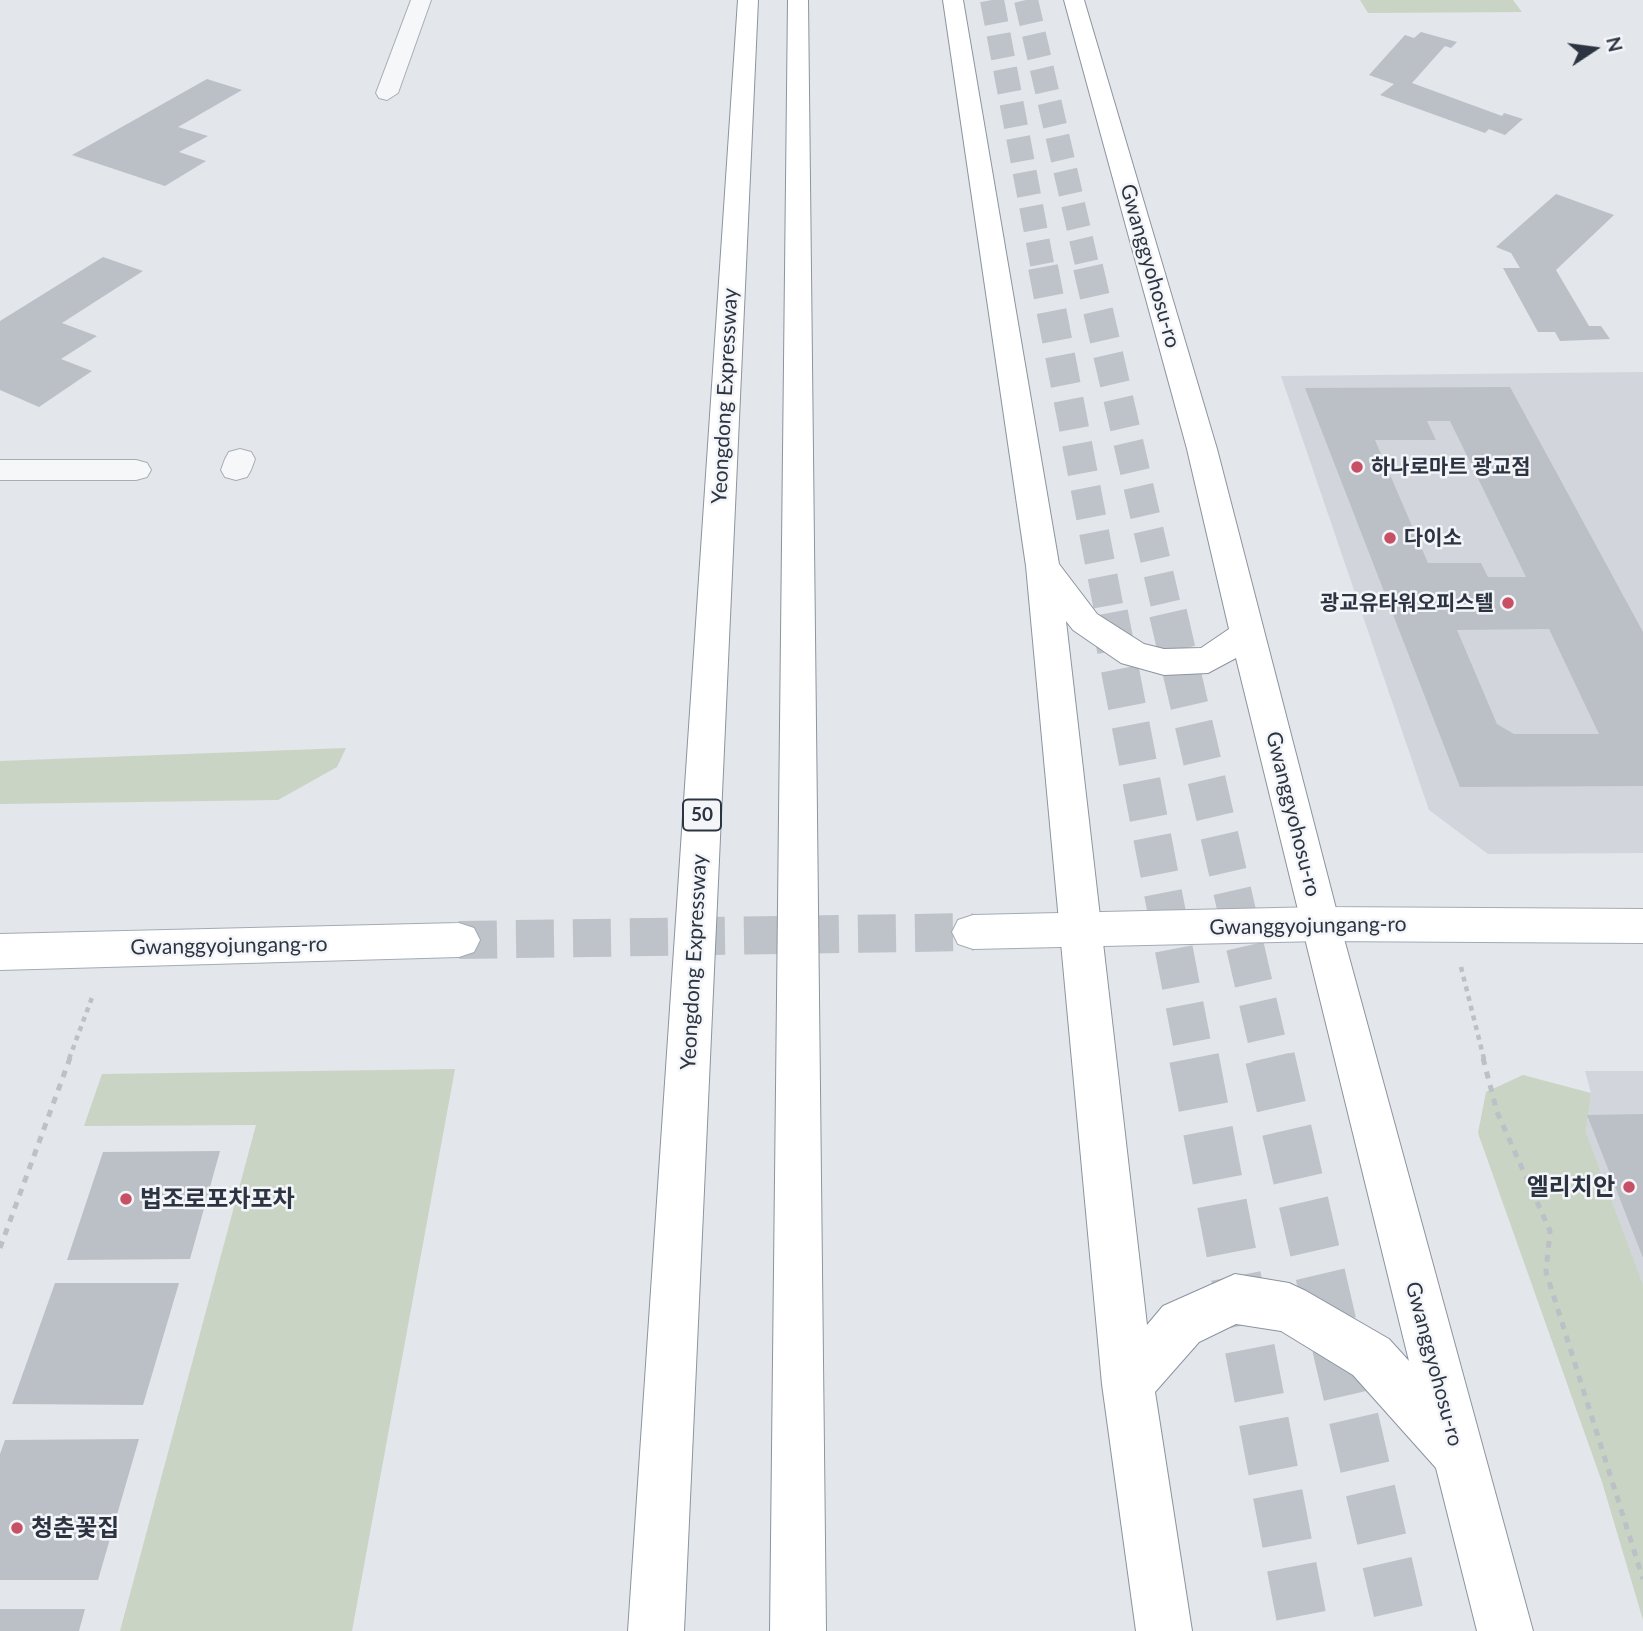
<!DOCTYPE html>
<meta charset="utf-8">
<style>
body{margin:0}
#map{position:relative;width:1643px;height:1631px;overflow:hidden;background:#e3e6eb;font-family:Lato,sans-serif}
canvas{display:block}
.north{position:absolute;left:1559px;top:14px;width:70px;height:70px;-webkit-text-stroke:5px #f3f5f8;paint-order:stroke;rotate:77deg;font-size:19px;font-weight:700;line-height:28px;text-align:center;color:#2c3442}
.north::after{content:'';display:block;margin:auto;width:24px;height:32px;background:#2c3442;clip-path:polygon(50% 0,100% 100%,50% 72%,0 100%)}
</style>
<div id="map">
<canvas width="1643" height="1631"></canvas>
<div class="north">N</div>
</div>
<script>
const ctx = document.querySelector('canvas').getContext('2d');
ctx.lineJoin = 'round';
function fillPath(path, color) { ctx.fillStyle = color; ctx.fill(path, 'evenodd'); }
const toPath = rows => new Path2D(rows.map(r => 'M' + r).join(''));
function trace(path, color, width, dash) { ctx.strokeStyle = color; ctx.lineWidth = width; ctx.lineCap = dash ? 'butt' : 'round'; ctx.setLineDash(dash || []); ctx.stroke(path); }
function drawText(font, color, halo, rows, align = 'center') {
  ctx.font = font + ' Lato,"Noto Sans KR",sans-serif'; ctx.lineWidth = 5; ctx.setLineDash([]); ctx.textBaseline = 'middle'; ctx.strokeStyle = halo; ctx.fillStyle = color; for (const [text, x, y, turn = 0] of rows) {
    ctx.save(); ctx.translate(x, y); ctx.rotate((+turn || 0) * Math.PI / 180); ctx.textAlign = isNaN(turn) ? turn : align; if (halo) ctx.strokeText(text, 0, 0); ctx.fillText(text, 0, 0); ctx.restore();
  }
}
const built = toPath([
 [1643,372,1643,853,1488,854,1429,810,1281,376],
 [1585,1071,1643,1071,1643,1284,1586,1132,1591,1093]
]);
const green = toPath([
 [1360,0,1513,0,1522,12,1368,13],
 [346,748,337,767,278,800,0,804,0,761],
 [455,1069,352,1631,120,1631,256,1125,84,1126,102,1074],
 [1523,1075,1591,1093,1586,1132,1643,1284,1643,1620,1602,1482,1478,1133,1486,1092]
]);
const building = toPath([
 [1421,32,1457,42,1451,48,1445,46,1412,83,1502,116,1504,113,1523,119,1505,135,1489,129,1485,133,1380,95,1394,84,1369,75,1405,35,1414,38],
 [207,79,242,90,178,127,208,136,179,152,206,161,165,186,72,155],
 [1556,194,1614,215,1556,270,1589,326,1601,326,1610,339,1560,341,1555,332,1538,332,1503,268,1520,268,1511,253,1496,247],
 [103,257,143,271,62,323,97,336,61,359,92,371,39,407,0,390,0,321],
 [1510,387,1643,632,1643,786,1460,787,1305,388],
 [1427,421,1450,421,1526,577,1488,577,1481,563,1428,563,1375,440,1436,440],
 [1549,629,1599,734,1514,734,1497,724,1457,630],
 [1643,1114,1643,1258,1587,1115],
 [220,1151,190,1259,67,1260,103,1152],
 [55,1283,179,1283,143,1405,12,1404],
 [139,1439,98,1580,0,1580,0,1454,5,1440],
 [0,1609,85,1609,79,1631,0,1631]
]);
const majorTunnel = toPath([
 [459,940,973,932]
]);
const highwayTunnelFar3 = toPath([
 [992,0,1043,269],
 [1026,0,1088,269]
]);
const highwayTunnelFar2 = toPath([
 [1043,267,1110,615],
 [1088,267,1168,615]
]);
const highwayTunnelFar1 = toPath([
 [1109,613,1195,1059],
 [1168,613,1271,1059]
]);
const highwayTunnel = toPath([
 [1194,1058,1304,1631],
 [1270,1058,1403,1631]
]);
const pathFar1 = toPath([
 [1461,967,1484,1059],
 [69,1059,93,995]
]);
const path = toPath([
 [1483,1058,1497,1112,1550,1231,1546,1272,1643,1579],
 [0,1248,70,1058]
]);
const minor = toPath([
 [411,0,431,0,398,93,387,100,379,98,376,93,411,0],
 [240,449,251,452,255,459,251,470,247,477,236,480,225,477,221,470,225,459,229,452,240,449],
 [0,460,136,460,147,463,151,470,147,477,136,480,0,480,0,460]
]);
const major = toPath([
 [1320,907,1643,909,1643,943,1320,941,973,949,958,944,952,932,958,920,973,915,1320,907],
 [459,923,474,928,480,940,474,952,459,957,0,970,0,934,459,923]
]);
const highway = toPath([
 [738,0,758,0,684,1631,628,1631,738,0],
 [788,0,808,0,826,1631,770,1631,788,0],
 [943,0,963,0,1059,564,1097,614,1144,644,1164,649,1201,648,1229,629,1187,449,1064,0,1084,0,1217,449,1340,924,1533,1631,1477,1631,1436,1468,1353,1375,1281,1331,1236,1324,1199,1342,1155,1392,1192,1631,1136,1631,1102,1384,1026,566,943,0],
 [1066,621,1073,630,1121,663,1164,675,1208,673,1236,658,1409,1361,1389,1339,1306,1291,1289,1283,1235,1274,1163,1306,1147,1325,1066,621]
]);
const markers = [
 [1357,467,7,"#c85064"],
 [1390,538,7,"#c85064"],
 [1508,603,7,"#c85064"],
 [1629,1187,7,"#c85064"],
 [126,1199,7,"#c85064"],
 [17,1528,7,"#c85064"]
];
const shields = [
 [702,815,38]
];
const shieldNames = [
 ["50",702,815]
];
const streetNames = [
 ["Gwanggyohosu-ro",1150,266,74],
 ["Yeongdong Expressway",725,396,-87],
 ["Gwanggyohosu-ro",1293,814,76],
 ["Gwanggyojungang-ro",1308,926,-1],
 ["Gwanggyojungang-ro",229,946,-1],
 ["Yeongdong Expressway",694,962,-87],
 ["Gwanggyohosu-ro",1434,1364,75]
];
const poiNames = [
 ["하나로마트 광교점",1371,467],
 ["다이소",1404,538],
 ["광교유타워오피스텔",1494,603,"right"]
];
const nearPoinames = [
 ["엘리치안",1615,1187,"right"],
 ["법조로포차포차",140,1199],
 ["청춘꽃집",31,1528]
];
fillPath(built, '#d2d5dc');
fillPath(green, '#c9d4c5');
fillPath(building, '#bbc0c7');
trace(majorTunnel, '#bec2c9', 38, [38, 19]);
trace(highwayTunnelFar3, '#bec2c9', 24, [24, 11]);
trace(highwayTunnelFar2, '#bec2c9', 30, [30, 15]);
trace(highwayTunnelFar1, '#bec2c9', 38, [38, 19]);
trace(highwayTunnel, '#bec2c9', 50, [50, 24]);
trace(minor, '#a8adb5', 2);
trace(major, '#a3abb6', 2);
trace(highway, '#8b94a1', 2);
trace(pathFar1, '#bdc0c6', 4.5, [5, 5]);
trace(path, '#bdc0c6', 5, [7, 7]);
fillPath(minor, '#f6f7f9');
fillPath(major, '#fff');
fillPath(highway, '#fff');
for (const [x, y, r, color] of markers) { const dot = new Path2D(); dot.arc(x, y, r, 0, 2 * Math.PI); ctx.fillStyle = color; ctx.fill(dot); trace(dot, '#f3f5f8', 2.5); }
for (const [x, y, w] of shields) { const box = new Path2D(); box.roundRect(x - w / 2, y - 15.5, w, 31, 5); ctx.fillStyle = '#f3f5f8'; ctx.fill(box); trace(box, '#2c3442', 2); }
drawText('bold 19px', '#2c3442', null, shieldNames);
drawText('21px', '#2c3442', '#f3f5f8', streetNames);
drawText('bold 21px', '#2c3442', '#f3f5f8', poiNames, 'left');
drawText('bold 24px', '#2c3442', '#f3f5f8', nearPoinames, 'left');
</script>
